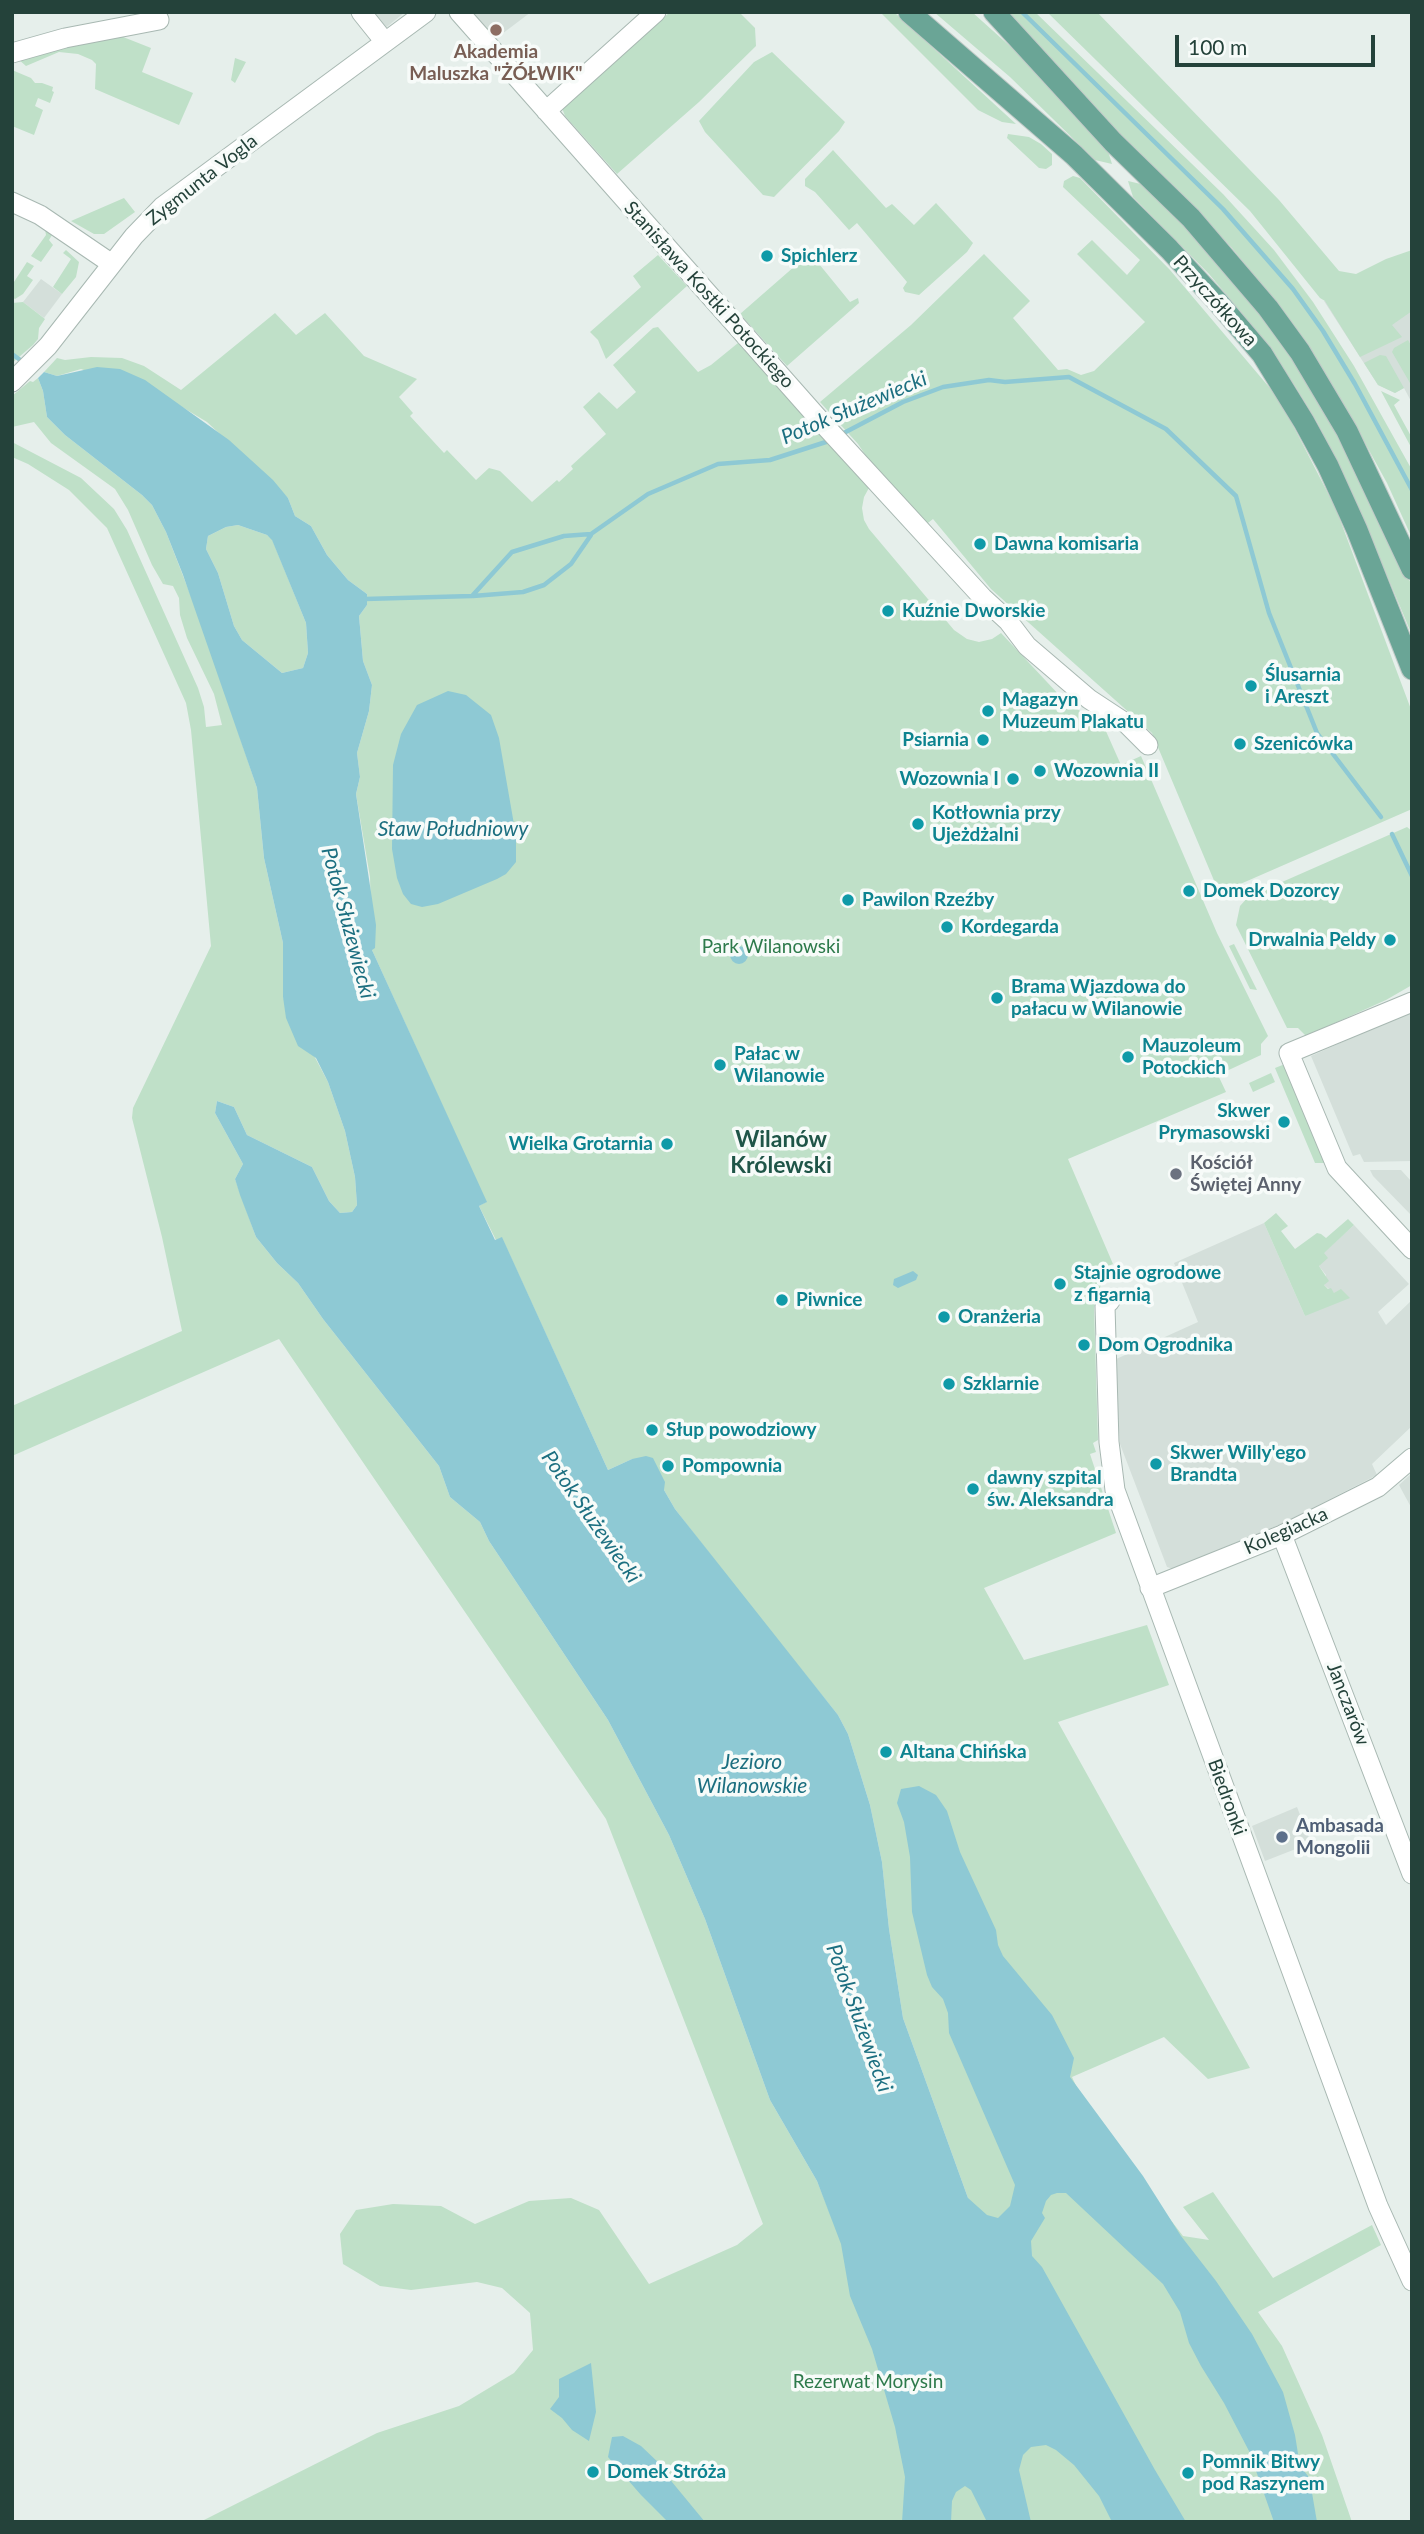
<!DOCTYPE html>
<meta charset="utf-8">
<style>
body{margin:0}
#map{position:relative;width:1424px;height:2534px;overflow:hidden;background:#e6efeb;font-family:Lato,sans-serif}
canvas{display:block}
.frame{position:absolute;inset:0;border:14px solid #24423a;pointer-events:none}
.scale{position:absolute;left:1175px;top:35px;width:200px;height:32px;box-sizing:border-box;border:4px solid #24423a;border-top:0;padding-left:9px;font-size:21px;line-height:24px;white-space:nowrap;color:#24423a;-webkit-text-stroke:5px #f7fbf9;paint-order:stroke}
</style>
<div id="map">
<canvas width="1424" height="2534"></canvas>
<div class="frame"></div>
<div class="scale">100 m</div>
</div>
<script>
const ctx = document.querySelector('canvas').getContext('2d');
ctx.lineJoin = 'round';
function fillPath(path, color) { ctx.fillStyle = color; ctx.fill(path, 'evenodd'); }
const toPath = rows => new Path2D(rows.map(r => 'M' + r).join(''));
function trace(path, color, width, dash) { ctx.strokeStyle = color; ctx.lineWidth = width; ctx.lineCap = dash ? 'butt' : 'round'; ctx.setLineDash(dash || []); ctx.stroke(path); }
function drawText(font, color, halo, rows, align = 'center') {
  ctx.font = font + ' Lato,sans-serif'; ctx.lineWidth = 7; ctx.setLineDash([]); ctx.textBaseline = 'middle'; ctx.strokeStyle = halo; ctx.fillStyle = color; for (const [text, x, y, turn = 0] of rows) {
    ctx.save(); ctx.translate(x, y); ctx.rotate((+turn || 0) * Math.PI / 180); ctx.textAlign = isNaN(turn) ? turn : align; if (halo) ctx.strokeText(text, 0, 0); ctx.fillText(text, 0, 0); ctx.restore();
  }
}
const built = toPath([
 [367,12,405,12,383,30],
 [470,12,531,12,494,40],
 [1412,267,1412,403,1404,388,1395,393,1378,385,1324,301],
 [41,279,62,294,44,318,23,302],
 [1412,1011,1412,1161,1364,1162,1360,1154,1353,1156,1311,1056],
 [1370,1170,1401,1170,1412,1182,1412,1216,1373,1176],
 [1264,1223,1305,1316,1334,1293,1324,1285,1326,1275,1319,1266,1323,1253,1354,1225,1409,1284,1378,1312,1386,1325,1412,1300,1412,1426,1372,1464,1377,1475,1281,1524,1173,1569,1167,1567,1120,1444,1114,1360,1198,1322,1174,1263],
 [1412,1473,1412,1509,1399,1485],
 [1297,1807,1311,1843,1265,1861,1252,1826]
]);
const green = toPath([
 [670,12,739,12,755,28,756,46,699,102,617,174,565,116,562,108],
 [880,12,894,12,1016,124,1002,122,978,110],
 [934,12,972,12,1032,66,1107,148,1112,164,1095,160,1010,77],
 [1005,12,1035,12,1223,194,1274,250,1313,302,1354,366,1412,470,1412,538,1387,483,1339,396,1281,309,1232,248,1177,190,1120,136],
 [1047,12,1097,12,1279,200,1339,271,1356,274,1386,259,1412,250,1412,311,1392,325,1402,337,1360,357,1325,301,1320,298,1250,211],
 [113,33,151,48,142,72,193,93,179,125,95,89,96,64,92,60,78,54,59,52,26,66,18,59],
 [772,52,845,122,839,131,774,197,763,195,705,132,699,121,754,62],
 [235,58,246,62,235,83,231,80],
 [12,70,31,78,35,83,42,83,53,87,52,91,54,92,50,103,38,98,35,106,43,110,34,135,12,126],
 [1008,134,1029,137,1041,144,1052,154,1052,165,1046,169,1039,168,1007,138],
 [833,150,886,208,892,204,914,225,936,203,973,243,967,252,919,295,905,292,903,288,907,282,857,223,849,230,815,192,805,186,805,179],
 [1073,176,1080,178,1170,270,1280,400,1336,509,1412,712,1412,809,1222,892,1218,890,1152,733,991,589,933,519,924,526,881,478,858,444,820,402,911,325,984,254,1030,301,1013,318,1058,370,1067,369,1081,375,1094,371,1145,322,1077,254,1092,240,1127,275,1140,260,1063,187,1064,181],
 [1128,181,1145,185,1227,268,1316,391,1386,528,1412,586,1412,635,1351,490,1317,422,1295,386,1256,330,1209,274,1133,197],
 [124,198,135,212,104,234,94,234,71,221],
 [45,229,52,235,49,240,53,245,41,262,31,256,46,235],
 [66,250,79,262,76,277,62,294,53,287,71,259,63,253],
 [811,252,821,253,815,259,850,302,858,298,859,303,787,366,740,314],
 [658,255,687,286,606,359,598,340,590,332,641,287,633,276],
 [27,262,34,266,27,276,33,280,23,294,15,299,12,297,12,285],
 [23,302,45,319,39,328,38,339,33,345,12,363,12,303],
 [275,313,296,335,325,313,364,356,417,379,399,397,413,413,410,416,444,453,447,450,476,480,489,468,500,471,532,502,557,480,559,482,573,469,571,466,606,434,583,407,599,392,617,409,636,392,613,365,653,328,658,327,698,372,711,365,738,343,870,486,864,497,862,508,864,520,869,529,954,630,967,639,979,642,992,639,1001,633,1062,698,1105,729,1121,765,1141,756,1217,933,1268,1036,1261,1044,1261,1055,1218,1075,1226,1092,1068,1159,1113,1264,1097,1271,1102,1281,1094,1307,1098,1440,1093,1443,1096,1452,1090,1454,1116,1533,984,1588,1024,1660,1147,1625,1169,1685,1058,1722,1250,2068,1208,2079,1164,2037,1072,2077,1083,2101,1105,2134,1183,2236,1209,2240,1183,2207,1213,2192,1273,2278,1372,2225,1381,2245,1258,2312,1282,2346,1322,2435,1352,2522,200,2522,377,2433,459,2406,514,2373,533,2350,530,2313,502,2288,477,2282,411,2290,380,2286,343,2264,340,2234,356,2210,393,2204,441,2206,475,2224,529,2201,571,2198,599,2210,649,2284,737,2245,763,2224,606,1819,279,1339,12,1456,12,1406,182,1331,162,1237,132,1118,133,1108,211,946,191,730,186,703,107,528,69,490,28,464,12,457,12,442,81,478,114,509,127,530,198,688,204,707,206,727,222,725,214,694,187,638,180,615,179,598,173,586,163,584,152,565,128,510,115,489,51,443,34,422,12,427,12,396,30,381,33,382,38,378,43,391,47,417,65,435,142,495,152,505,166,532,201,622,257,788,264,858,283,943,283,997,328,1082,345,1131,355,1177,357,1205,352,1212,340,1213,329,1201,312,1167,247,1135,234,1107,217,1101,215,1113,243,1164,235,1179,256,1237,277,1263,298,1283,323,1319,439,1466,450,1497,480,1522,489,1541,608,1720,669,1835,705,1919,770,2100,817,2181,842,2243,968,2198,903,2018,889,1929,882,1862,870,1805,848,1734,838,1715,750,1606,675,1509,664,1490,632,1459,608,1470,502,1238,496,1240,479,1206,486,1202,372,950,370,877,356,794,360,777,357,753,369,711,372,685,363,661,359,616,367,605,367,594,348,580,327,555,311,526,295,516,288,498,207,422,177,404,81,369,57,376,44,372,57,358,65,360,91,357,122,358,144,366,181,390],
 [1408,340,1412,347,1410,383,1392,352,1394,348],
 [1380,355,1386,356,1404,388,1395,393,1378,385,1364,363],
 [1381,391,1400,400,1394,405,1412,438,1412,449],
 [238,525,267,535,272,539,306,623,308,653,303,668,282,673,242,640,234,626,218,573,206,549,208,536,226,527],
 [1407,827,1412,831,1412,985,1386,1000,1306,1036,1298,1028,1287,1028,1236,925,1240,906,1248,897],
 [1234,944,1257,990,1250,989,1229,946],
 [1285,1064,1326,1163,1315,1163,1275,1068],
 [1271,1073,1275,1082,1253,1092,1249,1083],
 [1276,1213,1288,1226,1281,1231,1295,1249,1317,1233,1321,1234,1326,1238,1348,1219,1354,1225,1324,1253,1328,1258,1319,1266,1329,1281,1324,1285,1328,1289,1331,1288,1334,1293,1341,1289,1350,1298,1305,1316,1264,1223]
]);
const water = toPath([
 [97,367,120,369,145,380,229,440,273,480,288,498,295,516,311,526,327,555,348,580,367,594,367,605,359,616,363,661,372,685,369,711,357,753,360,777,356,794,376,925,375,948,372,950,487,1202,479,1206,495,1240,502,1237,608,1470,632,1459,646,1456,653,1458,665,1482,664,1490,675,1509,838,1715,848,1734,870,1805,882,1862,889,1929,903,2018,968,2198,987,2215,998,2218,1010,2206,1015,2185,949,2033,948,2013,943,1999,932,1987,927,1975,912,1912,910,1857,904,1822,897,1803,901,1789,919,1786,936,1795,947,1811,960,1852,996,1930,998,1945,1003,1956,1052,2015,1074,2058,1070,2077,1143,2176,1181,2236,1216,2281,1252,2334,1283,2392,1295,2435,1300,2466,1308,2476,1311,2487,1317,2522,1274,2522,1249,2451,1224,2403,1201,2366,1189,2343,1180,2312,1163,2284,1066,2193,1057,2193,1051,2195,1046,2201,1042,2213,1045,2218,1031,2241,1032,2256,1042,2267,1155,2470,1186,2522,1112,2522,1099,2496,1074,2465,1056,2450,1046,2445,1031,2447,1023,2455,1019,2470,1031,2522,987,2522,971,2490,965,2486,956,2492,952,2501,951,2522,902,2522,905,2477,895,2427,872,2349,850,2296,841,2244,817,2181,770,2100,705,1919,669,1835,608,1720,489,1541,480,1522,450,1497,439,1466,323,1319,298,1283,277,1263,256,1237,240,1195,235,1179,243,1164,215,1113,217,1101,234,1107,247,1135,312,1167,329,1201,340,1213,352,1212,357,1205,355,1177,345,1131,328,1082,316,1058,298,1046,286,1018,283,997,283,943,264,858,257,788,183,575,166,532,152,505,142,495,65,435,47,417,43,391,38,378,44,372,57,376],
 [238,525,267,535,272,540,306,623,308,653,303,668,282,673,242,640,234,626,218,573,206,549,208,536,226,527],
 [448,691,466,695,491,715,499,738,516,836,516,862,506,874,497,879,438,904,422,907,411,904,403,894,397,878,392,849,393,765,401,734,417,705],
 '730 955a9 9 0 1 1 18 0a9 9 0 1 1-18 0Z',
 [913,1271,918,1275,916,1280,898,1288,893,1285,894,1279],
 [591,2363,596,2412,589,2441,572,2430,562,2418,550,2409,559,2397,559,2379],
 [623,2436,641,2446,661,2465,672,2482,705,2522,668,2522,641,2495,608,2457,612,2437]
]);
const stream = toPath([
 [1022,12,1223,209,1293,289,1323,331,1355,384,1412,490],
 [12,354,23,362],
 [840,435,903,402,943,387,989,380,1005,382,1069,377,1166,429,1236,496,1269,613,1317,733,1381,817],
 [473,596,523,592,544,585,571,564,591,535],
 [365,599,472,596,512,552,564,536,591,534,648,494,718,464,770,460,829,441],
 [1392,834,1412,876]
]);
const minor = toPath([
 [361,12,385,42],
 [459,12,826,427,983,598,1008,621,1027,646,1089,699,1127,724,1148,745],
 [12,53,65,38,159,20,155,12],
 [546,111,656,12],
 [12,202,40,215,112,264],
 [12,382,48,346,134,236,162,207,426,12],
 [1412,1002,1289,1053,1337,1168,1412,1249],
 [1110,1301,1105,1306,1109,1442,1115,1490,1378,2206,1412,2281],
 [1282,1535,1412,1874],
 [1150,1588,1282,1535,1378,1487,1412,1458]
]);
const major = toPath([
 [909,12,1074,155,1169,249,1217,301,1262,354,1304,422,1328,466,1357,530,1412,669],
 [994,12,1113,142,1191,218,1268,308,1300,352,1347,431,1412,569]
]);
const markers = [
 [496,30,7,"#8d6e63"],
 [767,256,7,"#0f9aa8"],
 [980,544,7,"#0f9aa8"],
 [888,611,7,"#0f9aa8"],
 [1251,686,7,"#0f9aa8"],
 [988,711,7,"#0f9aa8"],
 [983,740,7,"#0f9aa8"],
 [1240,744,7,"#0f9aa8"],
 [1040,771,7,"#0f9aa8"],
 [1013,779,7,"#0f9aa8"],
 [918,824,7,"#0f9aa8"],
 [1189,891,7,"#0f9aa8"],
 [848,900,7,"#0f9aa8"],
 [947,927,7,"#0f9aa8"],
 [1390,940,7,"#0f9aa8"],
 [997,998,7,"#0f9aa8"],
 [1128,1057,7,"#0f9aa8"],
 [720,1065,7,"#0f9aa8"],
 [1284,1122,7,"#0f9aa8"],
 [667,1144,7,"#0f9aa8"],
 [1176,1174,7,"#6b7280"],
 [1060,1284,7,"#0f9aa8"],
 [782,1300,7,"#0f9aa8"],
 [944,1317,7,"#0f9aa8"],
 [1084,1345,7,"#0f9aa8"],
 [949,1384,7,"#0f9aa8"],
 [652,1430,7,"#0f9aa8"],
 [1156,1464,7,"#0f9aa8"],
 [668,1466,7,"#0f9aa8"],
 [973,1489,7,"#0f9aa8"],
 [886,1752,7,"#0f9aa8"],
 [1282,1837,7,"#5c6f8a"],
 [593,2472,7,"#0f9aa8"],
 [1188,2473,7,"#0f9aa8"]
];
const educationNames = [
 ["Akademia",496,52],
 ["Maluszka \"ŻÓŁWIK\"",496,74]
];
const streetNames = [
 ["Zygmunta Vogla",202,180,-38],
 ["Stanisława Kostki Potockiego",709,295,48],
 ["Przyczółkowa",1215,301,48],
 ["Kolegiacka",1286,1531,-24],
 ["Janczarów",1348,1704,69],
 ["Biedronki",1227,1797,70]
];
const cultureNames = [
 ["Spichlerz",781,256],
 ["Dawna komisaria",994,544],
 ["Kuźnie Dworskie",902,611],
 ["Ślusarnia",1265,675],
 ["i Areszt",1265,697],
 ["Magazyn",1002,700],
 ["Muzeum Plakatu",1002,722],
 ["Psiarnia",969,740,"right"],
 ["Szenicówka",1254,744],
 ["Wozownia II",1054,771],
 ["Wozownia I",999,779,"right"],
 ["Kotłownia przy",932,813],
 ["Ujeżdżalni",932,835],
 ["Domek Dozorcy",1203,891],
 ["Pawilon Rzeźby",862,900],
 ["Kordegarda",961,927],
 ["Drwalnia Peldy",1376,940,"right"],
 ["Brama Wjazdowa do",1011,987],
 ["pałacu w Wilanowie",1011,1009],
 ["Mauzoleum",1142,1046],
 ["Potockich",1142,1068],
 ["Pałac w",734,1054],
 ["Wilanowie",734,1076],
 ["Skwer",1270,1111,"right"],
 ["Prymasowski",1270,1133,"right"],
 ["Wielka Grotarnia",653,1144,"right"],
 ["Stajnie ogrodowe",1074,1273],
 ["z figarnią",1074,1295],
 ["Piwnice",796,1300],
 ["Oranżeria",958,1317],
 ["Dom Ogrodnika",1098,1345],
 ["Szklarnie",963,1384],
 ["Słup powodziowy",666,1430],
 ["Skwer Willy'ego",1170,1453],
 ["Brandta",1170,1475],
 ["Pompownia",682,1466],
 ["dawny szpital",987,1478],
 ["św. Aleksandra",987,1500],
 ["Altana Chińska",900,1752],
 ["Pomnik Bitwy",1202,2462],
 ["pod Raszynem",1202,2484],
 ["Domek Stróża",607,2472]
];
const parkNames = [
 ["Park Wilanowski",771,947],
 ["Rezerwat Morysin",868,2382]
];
const worshipNames = [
 ["Kościół",1190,1163],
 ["Świętej Anny",1190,1185]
];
const serviceNames = [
 ["Ambasada",1296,1826],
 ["Mongolii",1296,1848]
];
const waterNames = [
 ["Potok Służewiecki",854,408,-23],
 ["Staw Południowy",453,829],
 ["Potok Służewiecki",348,923,75],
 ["Potok Służewiecki",591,1517,55],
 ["Jezioro",752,1762],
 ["Wilanowskie",752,1786],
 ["Potok Służewiecki",859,2018,70]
];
const quarterNames = [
 ["Wilanów",781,1140],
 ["Królewski",781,1166]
];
fillPath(built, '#d4dfda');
fillPath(green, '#bfe0c8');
fillPath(water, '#8ec9d4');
trace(stream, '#8ec9d4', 4.5);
trace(minor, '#a8b8b2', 21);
trace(major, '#c2cac8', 23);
trace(minor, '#fff', 19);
trace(major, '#6aa596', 21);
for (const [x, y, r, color] of markers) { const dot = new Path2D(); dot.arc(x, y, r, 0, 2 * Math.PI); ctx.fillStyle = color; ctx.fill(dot); trace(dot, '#f7fbf9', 2.5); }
drawText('bold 19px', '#785e54', '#f7fbf9', educationNames);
drawText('19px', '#24423a', '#f7fbf9', streetNames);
drawText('bold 19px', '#0d838f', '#f7fbf9', cultureNames, 'left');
drawText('19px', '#2d7a4b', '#f7fbf9', parkNames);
drawText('bold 19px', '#5b616d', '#f7fbf9', worshipNames, 'left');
drawText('bold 19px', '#4e5e75', '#f7fbf9', serviceNames, 'left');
drawText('italic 21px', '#1c6f80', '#f7fbf9', waterNames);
drawText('bold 23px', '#1f5548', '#f7fbf9', quarterNames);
</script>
